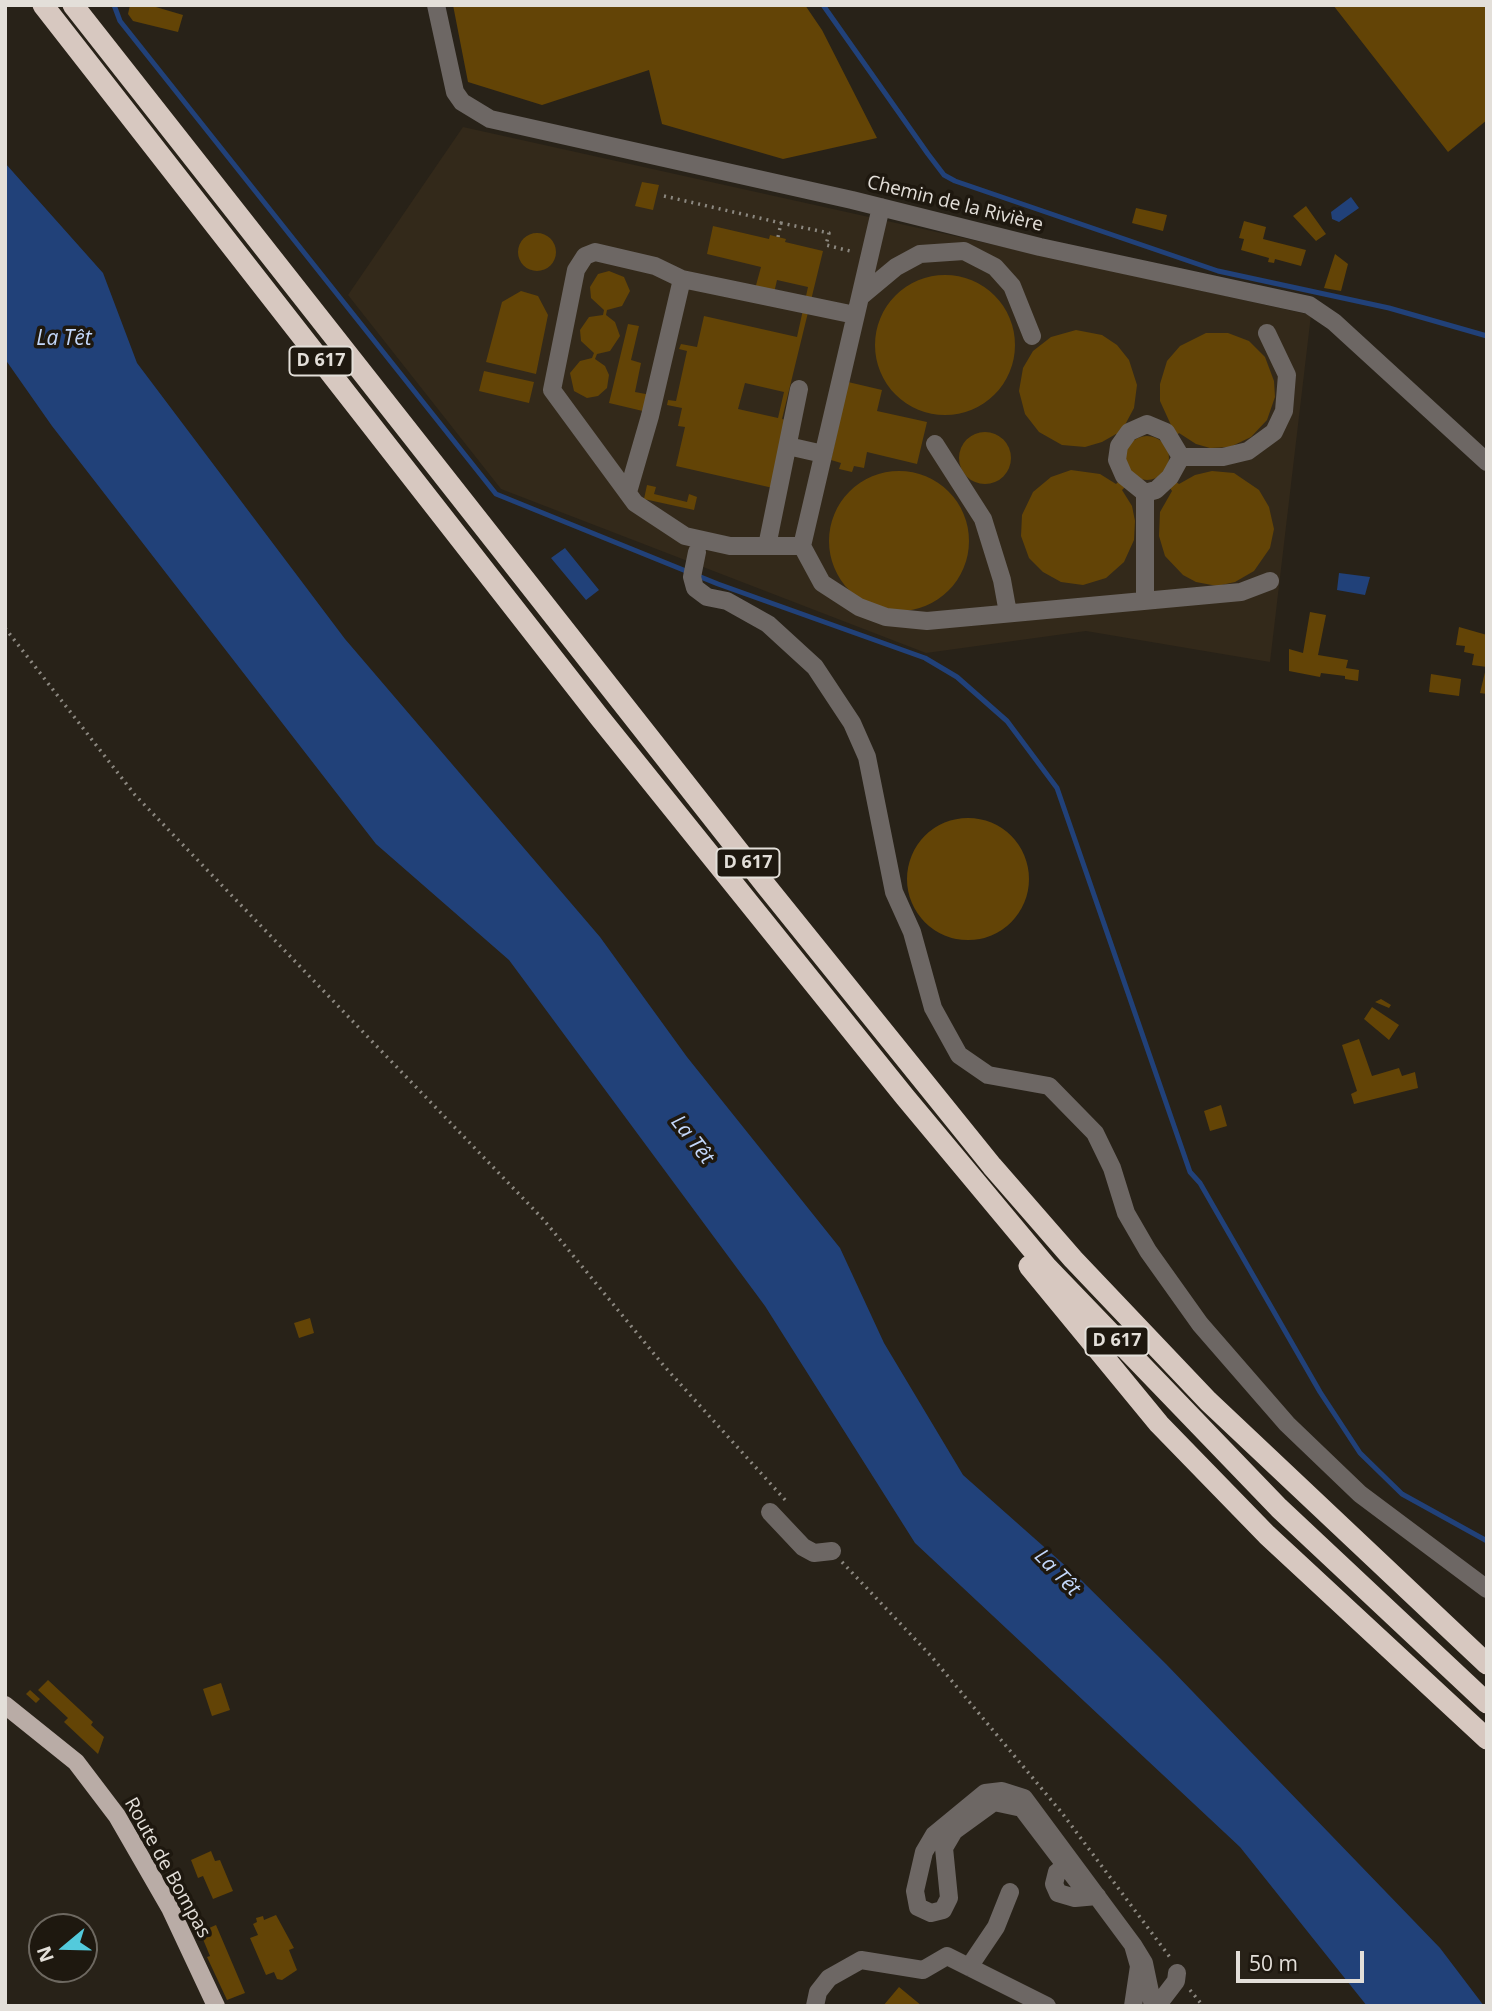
<!DOCTYPE html>
<meta charset="utf-8">
<style>
body{margin:0}
#map{position:relative;width:1492px;height:2011px;overflow:hidden;background:#282218;font-family:"Open Sans",sans-serif}
canvas{display:block}
.frame{position:absolute;inset:0;border:7px solid #e3dfd9;pointer-events:none}
.north{position:absolute;left:28px;top:1913px;width:70px;height:70px;box-sizing:border-box;background:#1e180f;border:2px solid #6d6860;border-radius:50%;rotate:251deg;font-size:19px;font-weight:700;line-height:28px;text-align:center;color:#e3dfd9}
.north::after{content:'';display:block;margin:auto;width:24px;height:32px;background:#53cadc;clip-path:polygon(50% 0,100% 100%,50% 72%,0 100%)}
.scale{position:absolute;left:1236px;top:1951px;width:128px;height:32px;box-sizing:border-box;border:4px solid #e3dfd9;border-top:0;padding-left:9px;font-size:21px;line-height:24px;white-space:nowrap;color:#e3dfd9;-webkit-text-stroke:5px #1e180f;paint-order:stroke}
</style>
<div id="map">
<canvas width="1492" height="2011"></canvas>
<div class="frame"></div>
<div class="north">N</div>
<div class="scale">50 m</div>
</div>
<script>
const ctx = document.querySelector('canvas').getContext('2d');
ctx.lineJoin = 'round';
function fillPath(path, color) { ctx.fillStyle = color; ctx.fill(path, 'evenodd'); }
const toPath = rows => new Path2D(rows.map(r => 'M' + r).join(''));
function trace(path, color, width, dash) { ctx.strokeStyle = color; ctx.lineWidth = width; ctx.lineCap = dash ? 'butt' : 'round'; ctx.setLineDash(dash || []); ctx.stroke(path); }
function drawText(font, color, halo, rows, align = 'center') {
  ctx.font = font + ' "Open Sans",sans-serif'; ctx.lineWidth = 7; ctx.setLineDash([]); ctx.textBaseline = 'middle'; ctx.strokeStyle = halo; ctx.fillStyle = color; for (const [text, x, y, turn = 0] of rows) {
    ctx.save(); ctx.translate(x, y); ctx.rotate((+turn || 0) * Math.PI / 180); ctx.textAlign = isNaN(turn) ? turn : align; if (halo) ctx.strokeText(text, 0, 0); ctx.fillText(text, 0, 0); ctx.restore();
  }
}
const built = toPath([
 [463,127,1311,315,1270,662,1086,631,926,653,501,489,348,295]
]);
const water = toPath([
 [5,163,103,273,137,363,345,639,600,937,687,1057,840,1248,884,1343,963,1475,1078,1577,1166,1664,1440,1948,1484,2006,1367,2006,1240,1847,915,1543,765,1306,509,960,376,844,52,426,5,359],
 [1351,197,1359,208,1339,222,1332,219,1331,212],
 [565,548,599,590,586,600,551,558],
 [1339,573,1370,577,1365,595,1337,590]
]);
const stream = toPath([
 [114,5,120,21,496,494,718,584,925,658,957,677,1007,721,1057,788,1190,1172,1200,1183,1320,1392,1360,1453,1402,1494,1487,1541],
 [823,5,928,154,944,175,955,181,1218,271,1389,308,1487,336]
]);
const building = toPath([
 [130,5,149,5,183,15,178,32,133,21,128,14],
 [453,5,805,5,822,30,877,138,783,159,662,124,649,70,542,105,468,82],
 [1333,5,1487,5,1487,120,1448,152],
 [642,182,659,185,653,210,635,206],
 [1306,206,1326,234,1316,241,1293,216],
 [1136,208,1167,215,1163,231,1132,223],
 [1244,221,1266,227,1263,239,1306,250,1301,266,1275,259,1274,263,1268,262,1269,258,1241,250,1244,239,1239,238],
 [713,226,769,239,770,235,786,239,785,242,823,251,782,419,789,421,773,488,676,466,685,427,678,426,682,408,667,405,668,400,676,401,687,351,679,349,681,344,697,347,704,316,797,337,808,287,777,280,774,293,755,289,761,267,707,254],
 [745,383,784,392,778,418,738,409],
 '518 252a19 19 0 1 1 38 0a19 19 0 1 1-38 0Z',
 [1335,254,1348,264,1341,291,1324,288],
 [609,271,624,277,630,291,622,306,607,310,606,315,615,322,620,336,610,351,597,354,595,359,605,366,609,375,607,388,598,396,587,398,574,391,570,373,580,361,592,358,594,353,581,341,580,330,589,317,603,315,604,310,591,298,590,287,598,274],
 '875 345a70 70 0 1 1 140 0a70 70 0 1 1-140 0Z',
 [521,291,538,296,548,315,536,374,486,362,502,302],
 [628,324,639,326,631,360,641,363,635,392,651,395,647,412,609,403],
 [1076,330,1102,335,1117,345,1129,360,1137,385,1134,408,1119,436,1116,434,1102,442,1085,447,1062,445,1039,432,1025,414,1019,391,1023,368,1033,351,1051,337],
 [1206,333,1228,333,1249,341,1265,357,1274,381,1275,397,1267,420,1251,437,1230,447,1210,448,1196,444,1179,433,1176,436,1160,401,1160,384,1167,361,1180,346],
 [484,371,534,382,529,403,479,391],
 [848,382,882,390,877,411,927,422,917,464,867,452,864,468,854,466,852,472,839,469,841,463,831,460],
 '959 458a26 26 0 1 1 52 0a26 26 0 1 1-52 0Z',
 '1125 458a22 22 0 1 1 44 0a22 22 0 1 1-44 0Z',
 [1071,470,1100,474,1116,484,1119,481,1125,487,1122,490,1132,506,1135,521,1134,540,1124,562,1106,578,1083,585,1061,582,1043,572,1029,558,1021,536,1022,515,1033,492,1051,477],
 [1212,471,1234,473,1259,490,1269,507,1274,529,1270,548,1254,571,1235,582,1217,586,1196,582,1183,575,1165,556,1159,536,1160,512,1172,491,1170,488,1176,482,1179,484,1195,475],
 '829 541a70 70 0 1 1 140 0a70 70 0 1 1-140 0Z',
 [647,485,656,487,654,494,687,502,689,494,697,497,694,510,644,499],
 [1310,612,1326,615,1318,655,1348,660,1346,668,1359,670,1358,681,1345,679,1345,676,1321,673,1320,677,1289,671,1289,649,1303,653],
 [1459,627,1487,635,1487,667,1472,665,1474,654,1464,652,1465,646,1456,645],
 [1486,668,1487,668,1487,694,1480,693],
 [1431,674,1461,679,1459,696,1429,692],
 '907 879a61 61 0 1 1 122 0a61 61 0 1 1-122 0Z',
 [1381,999,1391,1005,1389,1008,1375,1002],
 [1372,1007,1399,1025,1389,1040,1364,1019],
 [1359,1039,1372,1076,1399,1068,1402,1076,1415,1072,1418,1088,1354,1104,1351,1094,1357,1091,1342,1045],
 [1221,1105,1227,1126,1210,1131,1204,1111],
 [310,1318,314,1333,299,1338,294,1323],
 [48,1680,93,1722,91,1725,104,1737,98,1754,64,1722,68,1718,38,1690],
 [221,1683,230,1710,212,1716,203,1689],
 [30,1690,40,1699,36,1703,26,1694],
 [211,1851,215,1861,220,1860,233,1891,213,1899,203,1876,198,1878,191,1860],
 [276,1915,294,1948,289,1950,297,1970,282,1980,277,1979,274,1972,266,1975,250,1938,258,1935,253,1924,257,1922,256,1918,263,1916,264,1920],
 [216,1925,245,1993,227,2000,207,1957,210,1956,200,1932],
 [899,1987,922,2006,883,2006]
]);
const path = toPath([
 [664,196,781,223],
 [778,237,781,223,829,233,826,245,854,252],
 [5,628,135,795,543,1219,664,1366,787,1502],
 [842,1562,931,1656,1062,1813,1172,1960],
 [1190,1990,1203,2006]
]);
const minor = toPath([
 [436,5,455,92,462,102,490,119,852,200,1040,247,1309,305,1334,322,1487,462],
 [881,207,802,546,822,583,859,607,886,617,927,621,1241,592,1270,581],
 [860,297,896,267,920,254,964,251,995,267,1012,286,1032,336],
 [935,444,983,519,1002,580,1008,613],
 [788,446,823,454],
 [1181,457,1223,457,1248,451,1274,432,1284,411,1287,375,1267,333],
 [628,492,650,416,682,279],
 [767,546,799,389],
 [802,546,730,546,685,536,635,503,552,390,576,270,585,256,595,252,655,266,682,279,855,315],
 [697,552,692,577,695,588,707,597,727,601,768,624,815,667,852,723,867,757,894,892,912,932,933,1008,959,1055,988,1075,1049,1086,1095,1133,1112,1168,1126,1213,1148,1251,1200,1324,1287,1424,1360,1494,1487,1589],
 [1145,600,1145,493,1124,476,1117,460,1119,446,1129,432,1147,424,1166,432,1181,457,1170,477,1156,490,1145,493],
 [770,1512,803,1547,814,1553,832,1551],
 [1066,1867,1057,1872,1054,1884,1058,1893,1075,1898,1097,1896],
 [1097,1896,1079,1883,1022,1808,994,1802,954,1831,944,1848,949,1898,943,1910,931,1913,918,1907,915,1891,924,1852,934,1835,985,1793,1002,1791,1024,1798,1133,1945],
 [969,1967,996,1927,1010,1892],
 [815,2006,818,1992,829,1978,861,1960,923,1970,947,1956,1047,2006],
 [1133,2006,1139,1966,1133,1945,1144,1963,1153,2006],
 [1157,2006,1176,1981,1177,1973]
]);
const major = toPath([
 [5,1705,76,1762,117,1816,170,1908,216,2006]
]);
const highway = toPath([
 [43,5,600,718,905,1097,1046,1266,1279,1508,1487,1703],
 [73,5,767,887,992,1166,1073,1259,1208,1401,1487,1664],
 [1029,1266,1159,1424,1267,1535,1487,1739]
]);
const shields = [
 [321,361,63],
 [748,863,63],
 [1117,1341,63]
];
const shieldNames = [
 ["D 617",321,361],
 ["D 617",748,863],
 ["D 617",1117,1341]
];
const streetNames = [
 ["Chemin de la Rivière",955,204,14],
 ["Route de Bompas",167,1868,61]
];
const waterNames = [
 ["La Têt",64,339],
 ["La Têt",692,1140,52],
 ["La Têt",1057,1573,46]
];
fillPath(built, '#33291a');
fillPath(water, '#214179');
trace(stream, '#214179', 5);
fillPath(building, '#634406');
trace(path, '#8c8880', 3.5, [2, 5]);
trace(minor, '#6d6764', 18);
trace(major, '#b9aca6', 18);
trace(highway, '#d7c8c0', 21);
for (const [x, y, w] of shields) { const box = new Path2D(); box.roundRect(x - w / 2, y - 14.5, w, 29, 5); ctx.fillStyle = '#1e180f'; ctx.fill(box); trace(box, '#e3dfd9', 2); }
drawText('bold 18px', '#e3dfd9', null, shieldNames);
drawText('19px', '#e3dfd9', '#1e180f', streetNames);
drawText('italic 21px', '#c3d7fa', '#1e180f', waterNames);
</script>
